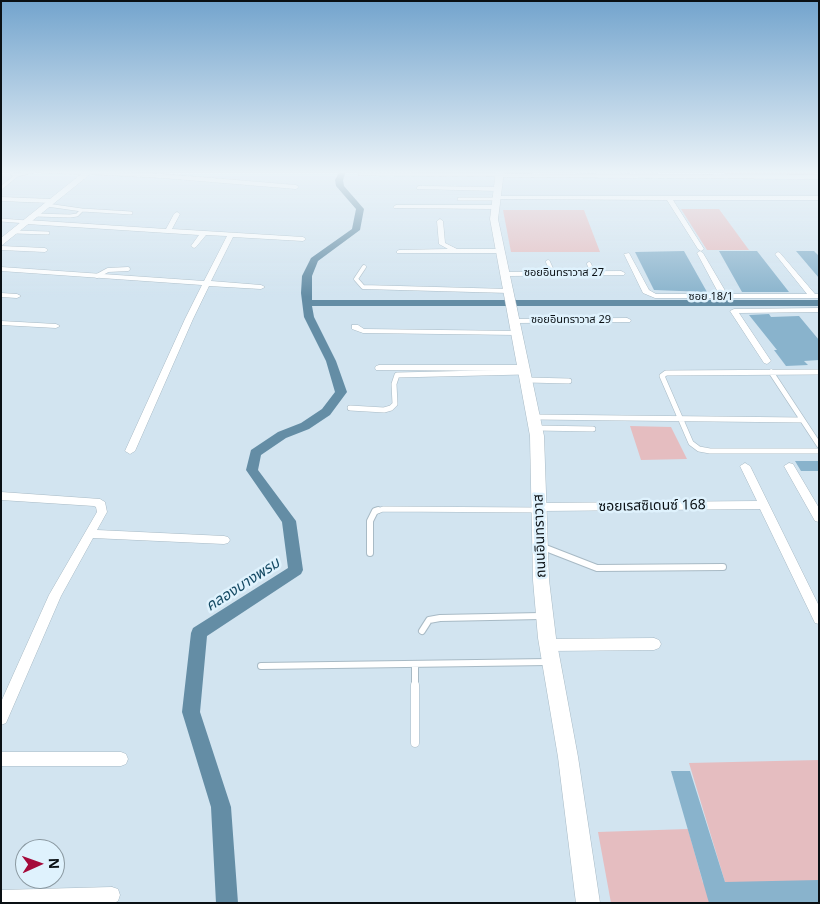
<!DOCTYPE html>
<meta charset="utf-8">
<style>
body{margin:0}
#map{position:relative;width:820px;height:904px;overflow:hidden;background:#d2e4f0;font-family:"Noto Sans",sans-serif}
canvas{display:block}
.frame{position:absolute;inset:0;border:2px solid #0a1014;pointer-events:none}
.north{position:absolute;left:15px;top:839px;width:50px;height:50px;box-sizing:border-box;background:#dff2fd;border:1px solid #8a98a0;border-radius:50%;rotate:88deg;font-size:14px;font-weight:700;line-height:20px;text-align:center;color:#0a1014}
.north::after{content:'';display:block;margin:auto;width:18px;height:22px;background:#a50b3b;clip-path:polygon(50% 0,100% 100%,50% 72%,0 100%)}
</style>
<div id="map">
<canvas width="820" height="904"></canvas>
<div class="frame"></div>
<div class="north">N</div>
</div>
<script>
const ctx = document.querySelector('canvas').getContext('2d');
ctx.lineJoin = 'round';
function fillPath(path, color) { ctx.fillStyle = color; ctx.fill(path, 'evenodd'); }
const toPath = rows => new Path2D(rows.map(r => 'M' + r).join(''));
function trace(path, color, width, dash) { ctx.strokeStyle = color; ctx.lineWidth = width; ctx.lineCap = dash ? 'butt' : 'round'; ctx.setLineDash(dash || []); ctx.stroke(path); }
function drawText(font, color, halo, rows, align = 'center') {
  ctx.font = font + ' "Noto Sans","Noto Sans Thai",sans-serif'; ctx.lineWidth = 5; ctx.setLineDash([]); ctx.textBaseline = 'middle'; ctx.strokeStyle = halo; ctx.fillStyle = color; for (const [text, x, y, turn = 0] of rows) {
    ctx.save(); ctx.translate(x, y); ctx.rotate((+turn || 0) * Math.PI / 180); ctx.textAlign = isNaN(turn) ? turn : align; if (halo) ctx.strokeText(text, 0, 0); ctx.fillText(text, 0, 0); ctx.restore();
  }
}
const built = toPath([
 [574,171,658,171,659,173,575,174]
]);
const green = toPath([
 [722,171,813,171,815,173,814,175,725,174],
 [681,209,719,209,749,250,707,250],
 [503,210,584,210,600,252,511,252],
 [630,426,671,427,687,459,641,460],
 [819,760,819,903,611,903,598,832,688,829,703,883,725,882,689,763]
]);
const canal = toPath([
 [340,171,346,171,343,180,344,186,364,209,360,230,318,261,312,276,312,300,819,300,819,306,312,306,314,317,336,361,347,392,330,415,309,429,286,438,261,455,258,470,296,521,303,570,301,574,207,636,200,712,231,807,238,903,216,903,211,807,182,712,191,633,193,628,288,568,282,522,246,470,251,450,278,432,301,423,322,409,335,392,326,361,304,317,301,293,302,276,311,258,352,229,356,209,336,186,335,180,340,171]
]);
const building = toPath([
 [684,251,707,292,654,290,635,252],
 [719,251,757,251,789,292,742,292],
 [796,251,814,251,819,256,819,278],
 [769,314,771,317,799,316,819,340,819,360,804,361,808,365,786,366,774,350,777,350,749,315],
 [795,461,819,461,819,471,801,471],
 [671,771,690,771,725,882,819,880,819,903,709,903]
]);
const laneFar4 = toPath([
 [12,171,12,174,17,175,34,171],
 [40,171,87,173],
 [360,174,500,175],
 [1,188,17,175],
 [459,199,496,199],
 [82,210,131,213],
 [35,215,70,216,77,215,82,210,47,205],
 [1,220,27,222],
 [15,232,48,233]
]);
const laneFar3 = toPath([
 [548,262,553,273],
 [589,264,593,273],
 [364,267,356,279,363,287,509,291],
 [97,276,108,270,128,269],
 [521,372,524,372],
 [811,372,819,372]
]);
const laneFar2 = toPath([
 [771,372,819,445],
 [819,372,666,373,662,376,691,443,699,449,710,451,819,451],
 [527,380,569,381],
 [350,408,384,410,391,408,395,404,394,384,397,375,524,372],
 [534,417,802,420],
 [536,428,593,429],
 [375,512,383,509,537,510]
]);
const laneFar1 = toPath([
 [543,547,597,568,723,567],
 [370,553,370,521,375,511,378,510],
 [422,631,429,620,440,618,541,616],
 [415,665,415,686],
 [261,666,548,662]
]);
const lane = toPath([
 [415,685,415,743]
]);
const street = toPath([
 [87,171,163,174,296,185,299,187,296,189,163,178,85,174,85,172,87,171],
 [500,174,819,175,819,179,498,177,497,176,500,174],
 [419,186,498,187,501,189,498,191,417,189,417,187,419,186],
 [497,196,819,196,819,200,673,200,704,249,701,251,698,249,667,200,495,199,494,198,497,196],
 [1,197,51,199,54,201,51,203,1,201,1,197],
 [396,205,495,205,498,207,495,209,394,208,393,207,396,205],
 [177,212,180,214,172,229,303,237,306,239,303,241,233,237,211,281,261,285,265,287,261,289,209,286,193,319,135,451,130,454,125,451,185,319,202,285,1,271,1,267,204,281,227,236,206,235,196,247,194,248,191,246,199,235,27,224,24,222,27,220,166,229,174,214,177,212],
 [440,219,443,221,445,243,457,249,501,249,504,251,501,253,397,253,397,251,399,250,448,249,439,244,437,221,440,219],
 [1,246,45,248,48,250,45,252,1,250,1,246],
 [700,251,703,253,727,294,807,294,775,254,778,252,780,253,815,294,819,294,819,298,655,298,643,293,624,254,629,253,649,290,656,294,719,294,697,253,700,251],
 [621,271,625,273,624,275,506,276,502,274,506,272,621,271],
 [1,293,17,294,21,296,17,298,1,297,1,293],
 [819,308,819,312,739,313,771,361,767,364,764,363,730,311,734,309,819,308],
 [627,318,631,320,630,322,515,323,511,321,515,319,627,318],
 [1,321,56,324,60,326,56,328,1,325,1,321],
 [352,325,358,325,364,329,518,331,522,333,518,335,363,333,352,329,352,325],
 [379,365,524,365,528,368,524,371,376,370,375,368,376,366,379,365],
 [745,463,750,466,819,606,819,624,815,623,760,509,540,511,536,510,535,507,536,504,540,503,757,501,740,466,745,463],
 [789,463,793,464,819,508,819,522,815,521,784,466,789,463],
 [1,492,100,499,105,502,107,512,97,530,224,536,228,537,230,540,228,543,224,544,93,538,61,596,6,723,1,725,1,702,49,595,97,512,96,507,94,506,1,500,1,492],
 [654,638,659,640,661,644,659,648,654,650,548,651,543,649,541,645,543,641,548,639,654,638],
 [1,752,121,752,126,754,128,759,126,764,121,766,1,766,1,752],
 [112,887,118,889,120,895,118,901,114,903,1,903,1,890,112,887]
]);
const secondary = toPath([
 [85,171,94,171,1,246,1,238,85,171],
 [496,171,504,171,498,219,544,436,549,580,556,638,578,757,600,903,576,903,558,757,538,638,533,580,530,436,490,219,496,171]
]);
const farStreetnames = [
 ["ซอยอินทราวาส 27",564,273],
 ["ซอย 18/1",711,297],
 ["ซอยอินทราวาส 29",571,320]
];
const streetNames = [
 ["ซอยเรสซิเดนซ์ 168",652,506,-1],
 ["ถนนอินทราวาส",540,536,-92]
];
const waterNames = [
 ["คลองบางพรม",243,585,-33]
];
fillPath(built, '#c0d9e9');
fillPath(green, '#e5bdc0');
fillPath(canal, '#648da5');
fillPath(building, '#89b3cc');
trace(laneFar4, '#a8bac5', 4);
trace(laneFar3, '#a8bac5', 5);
trace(laneFar2, '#a8bac5', 6);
trace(laneFar1, '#a8bac5', 8);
trace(lane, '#a8bac5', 9);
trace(street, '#a8bac5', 1);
trace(secondary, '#a8bac5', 1);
trace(laneFar4, '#fff', 3);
trace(laneFar3, '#fff', 4);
trace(laneFar2, '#fff', 5);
trace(laneFar1, '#fff', 6);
trace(lane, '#fff', 8);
fillPath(street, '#fff');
fillPath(secondary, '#fff');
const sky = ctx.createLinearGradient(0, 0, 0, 297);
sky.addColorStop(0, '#73a4cd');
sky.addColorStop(0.58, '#ebf3f8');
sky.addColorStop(1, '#ebf3f800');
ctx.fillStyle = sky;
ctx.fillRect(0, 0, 820, 297);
drawText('11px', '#0a1014', '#dff2fd', farStreetnames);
drawText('14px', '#0a1014', '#dff2fd', streetNames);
drawText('italic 15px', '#144963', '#dff2fd', waterNames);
</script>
